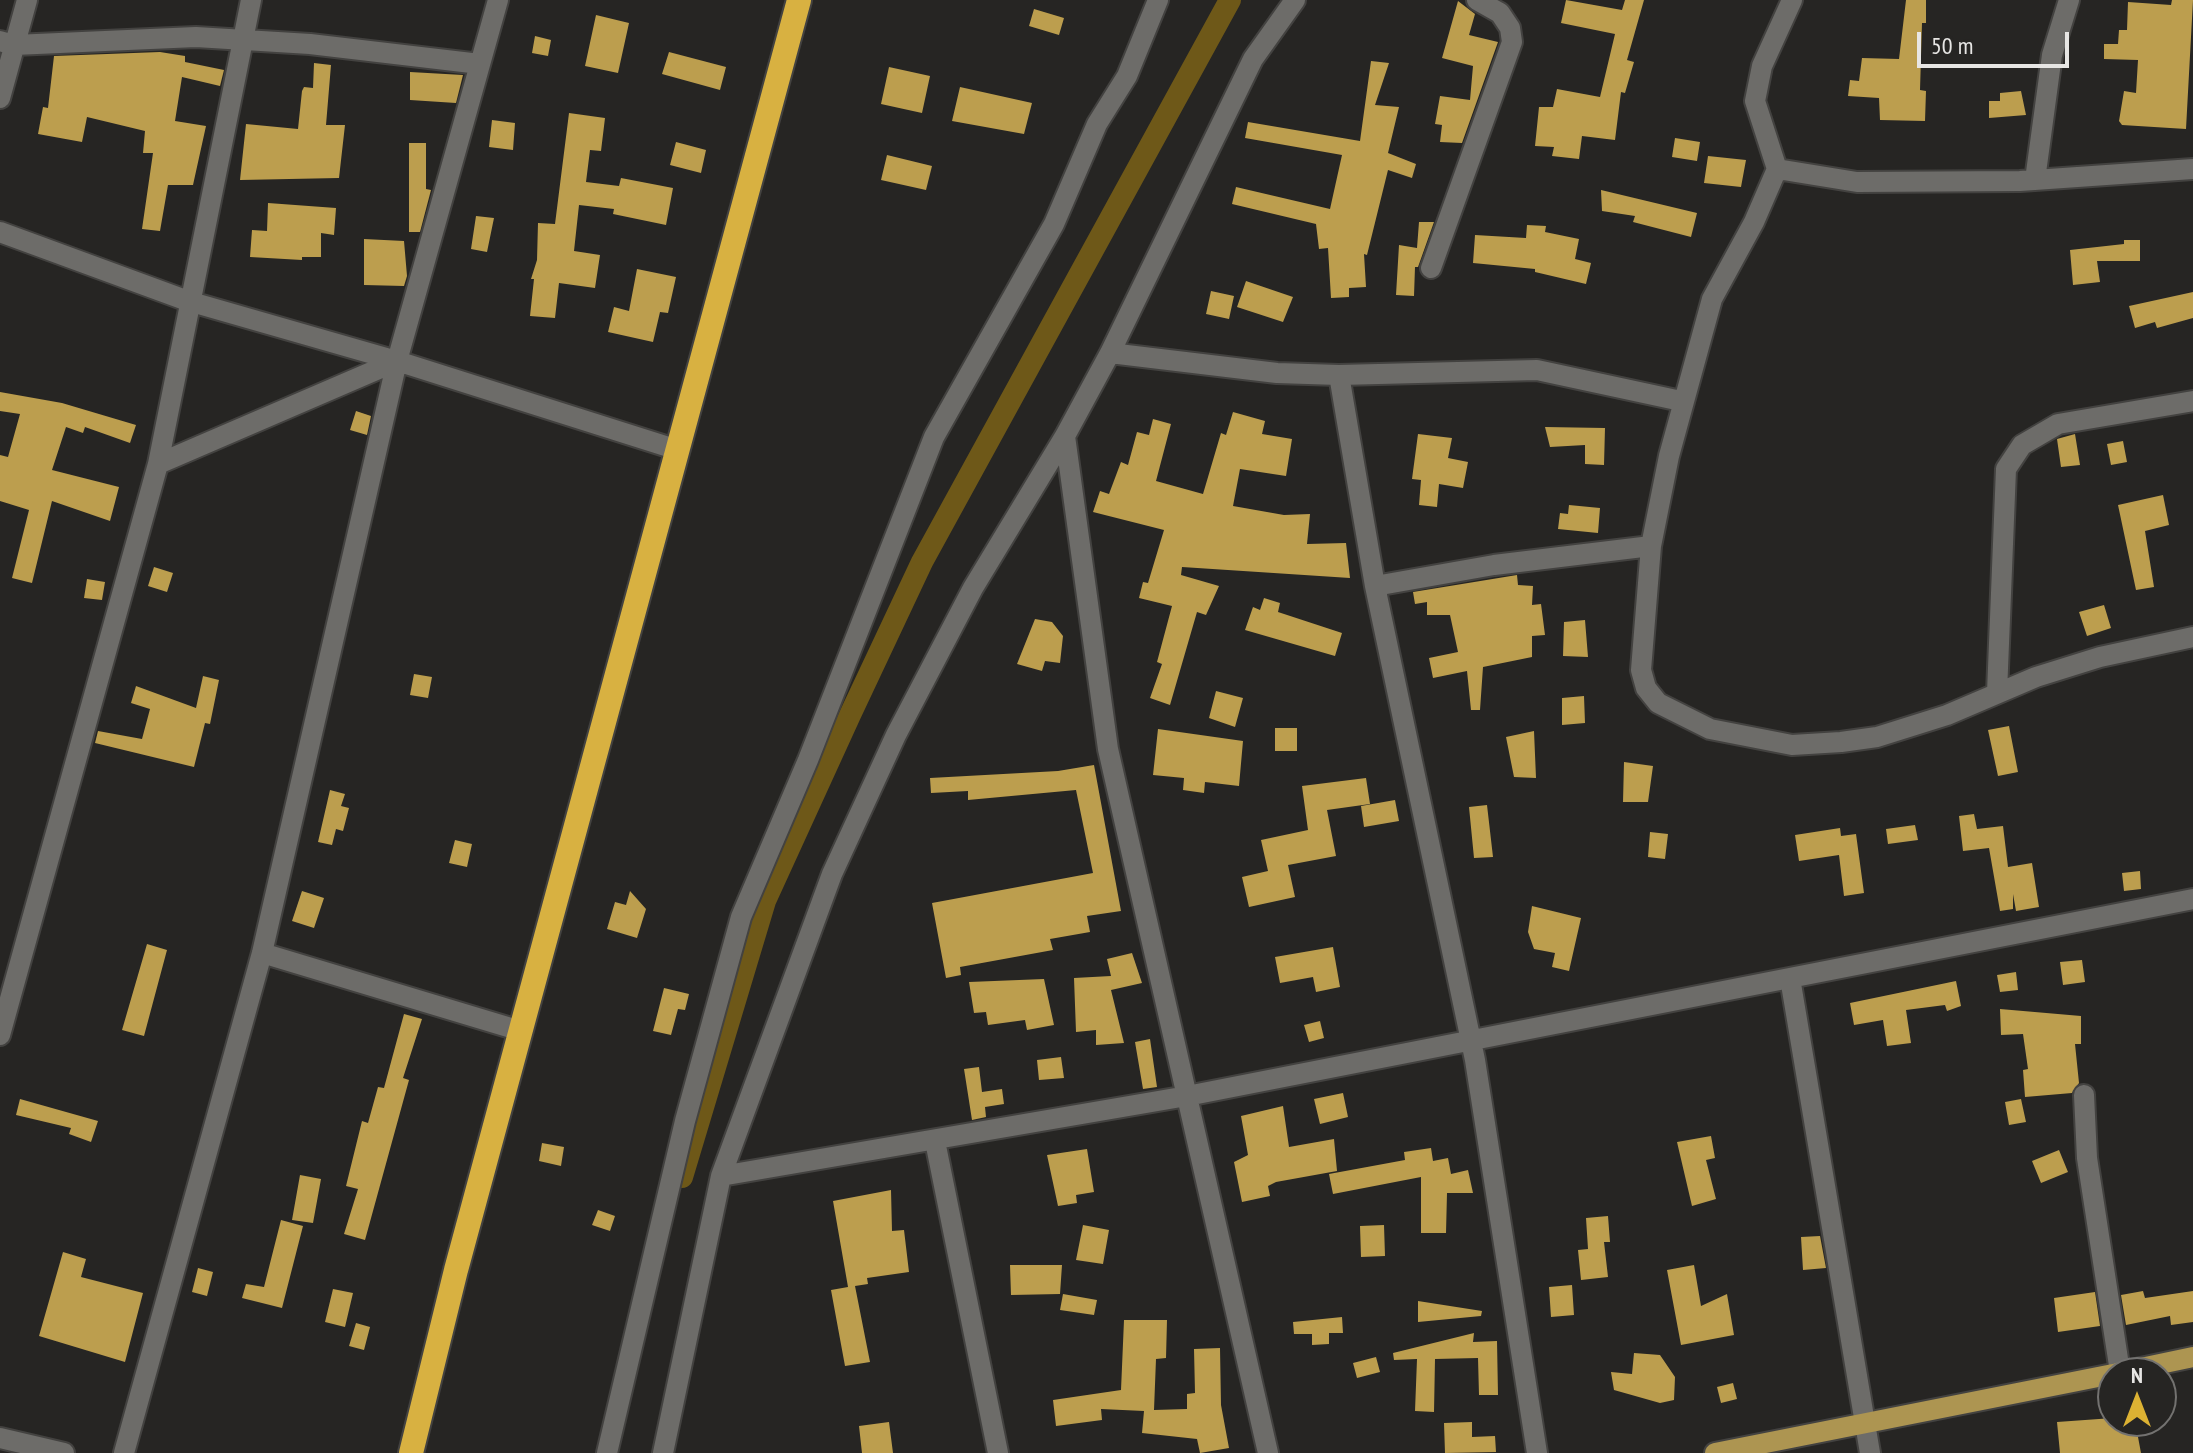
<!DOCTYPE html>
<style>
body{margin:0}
#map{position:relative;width:2193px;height:1453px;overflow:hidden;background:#262523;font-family:"PT Sans Narrow",sans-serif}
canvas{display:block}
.north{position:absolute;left:2097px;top:1357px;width:80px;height:80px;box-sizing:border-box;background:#262523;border:2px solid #737270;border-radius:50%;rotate:0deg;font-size:22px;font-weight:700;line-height:32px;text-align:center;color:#e7e6e4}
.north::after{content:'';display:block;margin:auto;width:28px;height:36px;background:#dcb233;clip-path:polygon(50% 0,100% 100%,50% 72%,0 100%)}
.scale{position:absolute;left:1917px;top:32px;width:152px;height:36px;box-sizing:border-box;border:4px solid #e7e6e4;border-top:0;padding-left:10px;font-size:24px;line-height:28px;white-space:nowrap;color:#e7e6e4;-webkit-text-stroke:6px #262523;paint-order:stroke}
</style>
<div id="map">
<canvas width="2193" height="1453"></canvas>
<div class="north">N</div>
<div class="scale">50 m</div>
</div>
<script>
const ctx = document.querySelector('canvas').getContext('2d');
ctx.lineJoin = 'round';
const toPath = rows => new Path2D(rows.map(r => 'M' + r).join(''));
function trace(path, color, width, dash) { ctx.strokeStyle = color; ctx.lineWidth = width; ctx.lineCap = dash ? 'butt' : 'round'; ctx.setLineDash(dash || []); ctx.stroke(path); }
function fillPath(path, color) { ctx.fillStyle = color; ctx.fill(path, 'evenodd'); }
const canal = toPath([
 [682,1177,765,901,850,715,922,562,1230,0]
]);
const building = toPath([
 [1566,0,1622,10,1625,0,1644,0,1627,60,1634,62,1625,93,1621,92,1615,140,1582,136,1579,159,1552,156,1554,147,1535,146,1539,107,1553,107,1557,89,1600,97,1615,34,1561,23],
 [1906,0,1926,0,1926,23,1922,23,1920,90,1926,91,1925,121,1880,120,1879,98,1848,96,1850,80,1859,81,1862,58,1899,59],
 [2172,0,2193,0,2186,129,2122,125,2119,121,2124,91,2136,93,2138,60,2104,59,2104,44,2118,44,2119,30,2127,30,2128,2,2171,5],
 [1458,1,1475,14,1469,35,1498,42,1462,143,1440,142,1442,125,1435,124,1440,96,1470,100,1473,66,1442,58],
 [1034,9,1064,18,1059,35,1029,26],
 [596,15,629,23,618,73,585,66],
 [535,36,551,40,548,56,532,53],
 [160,52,185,56,185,62,224,70,220,86,182,77,175,121,206,126,193,185,168,185,160,231,142,229,153,153,143,153,145,131,87,117,82,142,38,134,43,107,48,108,54,56],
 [669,52,726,67,720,90,662,74],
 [1371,61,1389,63,1375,105,1399,107,1388,153,1416,164,1412,178,1388,170,1367,255,1364,254,1366,287,1349,288,1349,297,1331,298,1328,248,1319,249,1316,224,1232,204,1236,187,1330,209,1342,155,1245,138,1248,122,1360,141],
 [314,63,331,65,326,125,345,125,339,178,240,180,246,124,298,129,302,91,304,87,313,88],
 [889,67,930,76,922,113,881,104],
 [410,72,463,75,456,103,410,100],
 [960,87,1032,103,1024,134,952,121],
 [2021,91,2026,115,1989,118,1989,101,2000,101,2000,93],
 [569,113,605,118,601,151,590,150,586,182,619,186,621,178,673,188,666,225,613,214,614,209,579,205,574,251,600,255,595,288,559,283,555,318,530,316,534,279,531,279,537,260,538,223,555,224],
 [492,120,515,123,513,150,489,147],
 [1675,138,1700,142,1697,161,1672,157],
 [676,142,706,150,701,173,670,165],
 [409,143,426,143,426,189,431,190,420,232,409,232],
 [887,155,932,166,926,190,881,180],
 [1708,156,1746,160,1741,187,1704,183],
 [1601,190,1697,213,1691,237,1633,222,1635,216,1602,211],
 [268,203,336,208,334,235,321,233,321,257,302,257,302,260,250,257,252,230,267,231],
 [476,216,494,218,487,252,471,249],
 [1419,222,1434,222,1418,267,1415,267,1414,296,1396,295,1399,245,1417,248],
 [1527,225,1546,226,1545,232,1579,239,1575,259,1591,263,1586,284,1535,272,1535,269,1473,263,1475,235,1526,238],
 [364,239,404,241,407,276,404,286,364,285],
 [2124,240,2140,240,2140,261,2097,261,2100,282,2073,285,2070,250,2124,244],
 [637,269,676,277,668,313,660,312,653,342,608,332,614,307,629,311],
 [1246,281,1293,297,1283,322,1237,307],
 [1211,291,1234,296,1229,319,1206,314],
 [2193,292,2193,318,2157,328,2155,322,2135,328,2129,306],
 [0,392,62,403,136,425,130,443,85,427,83,433,66,427,52,470,119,487,110,521,52,501,32,583,12,578,29,510,0,501,0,455,8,457,20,414,0,411],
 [356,411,371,416,367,435,350,430],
 [1233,412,1265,421,1262,434,1292,439,1286,476,1240,469,1233,506,1284,515,1310,514,1307,544,1346,543,1350,578,1182,567,1181,575,1219,586,1206,615,1197,612,1170,705,1150,698,1162,664,1157,662,1172,606,1139,598,1143,582,1148,583,1164,530,1093,512,1100,491,1109,494,1121,462,1128,465,1137,432,1149,435,1153,419,1171,424,1156,481,1203,494,1221,433,1226,435],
 [1545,427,1605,428,1604,465,1585,464,1585,445,1550,447],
 [1418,434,1452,438,1448,458,1468,462,1463,488,1439,484,1437,507,1419,505,1421,480,1412,479],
 [2075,434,2080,465,2061,467,2057,439],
 [2123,441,2127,462,2111,465,2107,444],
 [2163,495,2169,525,2145,531,2154,587,2136,590,2118,505],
 [1569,505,1600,508,1598,533,1558,529,1560,513,1568,514],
 [154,567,173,573,167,592,148,586],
 [1517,575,1518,585,1533,586,1532,605,1541,604,1545,635,1532,636,1532,657,1483,667,1480,710,1471,710,1467,671,1433,678,1429,658,1458,652,1450,615,1427,615,1427,602,1415,604,1413,592],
 [87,579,105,582,102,600,84,598],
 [1264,598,1280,603,1278,612,1342,633,1335,656,1245,630,1253,607,1260,610],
 [2104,605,2111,628,2087,636,2079,612],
 [1035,619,1052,622,1063,636,1060,663,1045,661,1042,671,1017,664],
 [1585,620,1588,657,1563,656,1564,622],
 [414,674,432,677,428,698,410,695],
 [203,676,219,680,210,724,205,723,194,767,95,743,98,731,142,739,150,709,131,703,136,686,196,708],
 [1216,691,1243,698,1235,727,1209,718],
 [1584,696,1585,723,1562,725,1562,698],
 [2009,726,2018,772,1998,776,1988,730],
 [1275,728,1297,728,1297,751,1275,751],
 [1158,729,1243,741,1239,786,1205,782,1204,793,1183,790,1184,778,1153,775],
 [1534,731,1536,778,1514,777,1506,737],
 [1624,762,1653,766,1648,802,1623,802],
 [1094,765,1121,911,1087,916,1090,932,1050,939,1053,950,960,967,961,975,946,978,932,903,1093,873,1076,790,968,800,968,791,931,793,930,778,1058,771],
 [1366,778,1370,804,1327,810,1336,856,1288,865,1295,897,1249,907,1242,877,1268,871,1261,840,1308,830,1302,786],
 [330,790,345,794,341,806,349,808,343,831,336,829,332,845,318,842],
 [1395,800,1399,821,1364,827,1361,806],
 [1487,805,1493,857,1474,858,1469,807],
 [1974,814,1977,829,2003,826,2008,867,2032,863,2039,907,2016,911,2013,894,2013,909,2000,911,1989,848,1963,851,1959,816],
 [1915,825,1918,840,1888,844,1886,829],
 [1840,828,1841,836,1856,834,1864,893,1844,896,1839,855,1799,861,1795,835],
 [1650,832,1668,834,1665,859,1648,857],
 [455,840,472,844,467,867,449,863],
 [2140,871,2141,889,2124,891,2122,873],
 [302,891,324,898,314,928,292,921],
 [630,891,646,909,637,938,607,929,615,902,626,905],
 [1532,906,1581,918,1569,971,1552,967,1555,953,1534,949,1528,932],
 [147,944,167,950,144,1036,122,1030],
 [1333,947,1340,987,1316,992,1313,977,1280,983,1275,957],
 [1132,953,1142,983,1111,990,1124,1043,1096,1045,1096,1030,1076,1032,1074,978,1111,976,1107,959],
 [2082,960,2085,982,2063,985,2060,962],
 [2016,972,2018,990,2000,992,1997,975],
 [1044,979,1054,1025,1027,1030,1025,1020,988,1025,986,1012,974,1013,969,982],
 [1956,981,1961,1006,1947,1011,1945,1005,1906,1010,1911,1043,1887,1046,1883,1020,1854,1025,1850,1003],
 [664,988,689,994,685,1010,678,1009,671,1035,653,1031],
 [2000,1009,2081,1016,2081,1044,2075,1044,2079,1083,2072,1093,2025,1097,2023,1070,2028,1069,2023,1034,2001,1035],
 [404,1014,422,1019,403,1078,409,1080,365,1240,344,1234,358,1189,346,1186,362,1121,368,1123,378,1087,384,1088],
 [1320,1021,1324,1038,1309,1042,1304,1025],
 [1150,1039,1157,1087,1143,1089,1135,1042],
 [1061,1057,1064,1078,1039,1080,1037,1060],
 [979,1067,982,1092,1002,1089,1004,1104,985,1107,986,1117,972,1120,964,1069],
 [1343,1093,1348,1117,1320,1124,1314,1099],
 [20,1099,98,1121,91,1142,69,1134,71,1128,16,1115],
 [2021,1099,2026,1122,2009,1125,2005,1102],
 [1283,1106,1289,1147,1334,1139,1337,1171,1276,1182,1268,1186,1270,1196,1242,1202,1234,1162,1248,1155,1241,1116],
 [1711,1136,1715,1158,1706,1160,1716,1199,1692,1206,1677,1142],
 [542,1143,564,1147,561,1166,539,1161],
 [1431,1148,1433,1161,1448,1158,1451,1174,1468,1170,1473,1193,1447,1193,1446,1233,1421,1233,1421,1177,1333,1194,1329,1174,1405,1160,1404,1152],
 [1087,1149,1094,1192,1076,1195,1077,1203,1058,1206,1047,1155],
 [2059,1150,2068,1172,2041,1183,2032,1161],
 [300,1175,321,1179,313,1223,292,1220],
 [891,1190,892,1231,904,1230,909,1272,867,1278,868,1284,855,1286,870,1362,845,1366,831,1290,848,1287,833,1201],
 [598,1210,615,1216,610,1231,592,1225],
 [1608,1216,1610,1242,1604,1242,1608,1277,1581,1280,1578,1250,1588,1249,1586,1218],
 [281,1220,303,1226,282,1308,242,1298,246,1284,264,1287],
 [1083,1225,1109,1230,1103,1264,1076,1260],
 [1384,1225,1385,1256,1361,1257,1360,1226],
 [1820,1236,1826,1268,1803,1270,1801,1237],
 [63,1252,86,1259,81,1277,143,1293,125,1362,39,1336],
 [1010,1265,1062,1265,1060,1294,1011,1295],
 [1694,1265,1701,1306,1727,1294,1734,1335,1681,1345,1667,1270],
 [198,1268,213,1272,207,1296,192,1292],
 [1572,1285,1574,1315,1551,1317,1549,1287],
 [333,1289,353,1293,345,1327,325,1322],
 [2143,1291,2145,1298,2193,1291,2193,1322,2171,1325,2170,1316,2126,1325,2121,1295],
 [2095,1292,2100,1326,2058,1332,2054,1298],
 [1063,1294,1097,1300,1094,1315,1060,1310],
 [1418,1301,1482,1311,1481,1316,1418,1322],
 [1342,1317,1343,1333,1329,1333,1329,1344,1312,1345,1312,1334,1294,1334,1293,1322],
 [1124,1320,1167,1320,1166,1358,1156,1359,1154,1410,1187,1409,1187,1394,1195,1393,1194,1349,1220,1348,1221,1405,1229,1448,1200,1453,1197,1439,1142,1433,1144,1411,1101,1409,1102,1420,1056,1426,1053,1400,1121,1390],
 [356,1323,370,1327,364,1350,349,1346],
 [1474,1333,1473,1342,1497,1341,1498,1395,1479,1395,1478,1358,1435,1359,1434,1412,1415,1411,1417,1359,1394,1360,1393,1353],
 [1634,1353,1660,1355,1675,1377,1674,1400,1660,1403,1614,1390,1611,1372,1632,1374],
 [1376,1357,1380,1372,1357,1378,1353,1363],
 [1733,1383,1737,1399,1721,1403,1717,1387],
 [2113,1418,2113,1421,2135,1421,2141,1453,2060,1453,2057,1422],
 [889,1422,893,1453,862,1453,859,1426],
 [1472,1422,1472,1437,1495,1436,1496,1452,1445,1453,1444,1423]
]);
const minor = toPath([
 [251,0,158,464,397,361],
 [1792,0,1762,66,1755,101,1777,169,1754,222,1712,299,1669,456,1651,546,1641,670,1646,688,1658,703,1710,729,1792,745,1841,742,1877,737,1947,715,2036,677,2100,657,2193,637],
 [0,41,14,45,196,37,310,44,480,64],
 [0,98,27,0],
 [1777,169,1857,182,2020,181,2193,169],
 [2035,180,2052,55,2069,0],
 [0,232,188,301,397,361,678,450],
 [1431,268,1512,42,1510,28,1500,13,1477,0],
 [1110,353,1277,373,1339,375,1537,370,1681,401],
 [1339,375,1375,586,1475,1060,1537,1453],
 [1065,436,1108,749,1268,1453],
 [1375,586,1494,565,1651,546],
 [1997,693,2006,469,2022,445,2058,424,2193,401],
 [262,953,521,1031],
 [1790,978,1870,1453],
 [0,1035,158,464],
 [2084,1095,2087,1158,2120,1372],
 [935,1141,998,1453],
 [721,1176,1187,1096,2193,899],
 [0,1438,64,1453],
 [124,1453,262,953,397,361,498,0],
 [607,1453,685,1121,741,917,808,760,934,437,1054,224,1097,124,1127,76,1158,0],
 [663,1453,721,1176,832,874,896,735,973,588,1065,436,1110,353,1253,59,1295,0]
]);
const major = toPath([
 [2117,1373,2193,1357],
 [1715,1453,2113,1374]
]);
const highway = toPath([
 [411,1453,456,1270,799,0]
]);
trace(canal, '#6e5818', 22);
fillPath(building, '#bc9e4e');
trace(minor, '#434240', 24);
trace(major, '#434240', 24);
trace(highway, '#434240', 28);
trace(minor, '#6d6c69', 20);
trace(major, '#ad9551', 20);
trace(highway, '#d8b141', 24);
</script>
